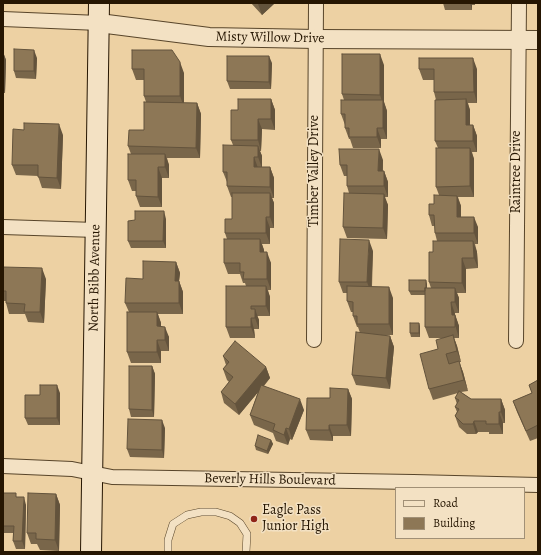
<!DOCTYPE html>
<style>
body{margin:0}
#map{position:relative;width:541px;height:555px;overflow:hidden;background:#edd1a3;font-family:Alegreya,serif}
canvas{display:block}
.frame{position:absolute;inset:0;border:4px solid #261602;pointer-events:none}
.legend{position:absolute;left:395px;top:487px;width:130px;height:52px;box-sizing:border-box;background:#f3e1c3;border:1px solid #a19076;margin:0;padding:5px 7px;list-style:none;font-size:12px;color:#261602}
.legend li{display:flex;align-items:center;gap:8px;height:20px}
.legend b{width:20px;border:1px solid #a19076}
</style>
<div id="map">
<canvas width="541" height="555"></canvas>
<div class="frame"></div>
<ul class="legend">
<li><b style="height:5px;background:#f3e1c3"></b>Road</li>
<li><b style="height:11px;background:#8d7756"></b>Building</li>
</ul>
</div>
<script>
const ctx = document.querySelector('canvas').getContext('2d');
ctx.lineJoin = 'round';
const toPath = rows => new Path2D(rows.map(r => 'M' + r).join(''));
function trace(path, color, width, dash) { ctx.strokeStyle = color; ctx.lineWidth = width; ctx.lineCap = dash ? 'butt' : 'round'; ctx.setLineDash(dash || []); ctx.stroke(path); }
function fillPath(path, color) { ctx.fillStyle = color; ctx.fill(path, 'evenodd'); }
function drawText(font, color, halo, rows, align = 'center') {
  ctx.font = font + ' Alegreya,serif'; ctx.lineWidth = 3; ctx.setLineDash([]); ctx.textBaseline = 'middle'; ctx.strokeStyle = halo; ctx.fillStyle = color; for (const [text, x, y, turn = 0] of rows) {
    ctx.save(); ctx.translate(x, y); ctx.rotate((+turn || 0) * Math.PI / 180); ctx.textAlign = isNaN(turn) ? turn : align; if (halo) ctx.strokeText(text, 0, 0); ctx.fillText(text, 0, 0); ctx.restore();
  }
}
const service = toPath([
 [168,552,168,540,173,524,187,515,201,512,216,512,230,516,240,523,247,534,246,552]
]);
const minor = toPath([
 [3,19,99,23],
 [3,227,96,230],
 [314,340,316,3],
 [516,341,519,3],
 [3,466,72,469,112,477,413,482,538,485]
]);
const tertiary = toPath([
 [99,23,209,37,316,39,538,40]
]);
const secondary = toPath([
 [91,552,99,3]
]);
const wall = toPath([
 [251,3,275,3,262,15],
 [443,3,475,3,475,5,472,5,472,10,445,10],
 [132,50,184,73,184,103,197,103,201,114,200,158,167,158,169,165,169,178,162,178,162,207,140,207,136,196,136,191,132,191,128,180,131,154,128,146,144,130,146,102,144,96,144,80,136,80,132,69],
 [3,52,6,60,5,93,3,93],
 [37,58,36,79,16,78,14,71],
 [272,63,271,89,230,89,227,81],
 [384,65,384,102,387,111,387,139,381,139,381,148,353,148,350,139,349,139,345,128,345,125,341,114,344,100,342,94],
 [419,69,477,69,477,103,468,103,470,110,470,125,473,125,477,136,477,152,472,152,474,159,474,197,458,197,461,206,461,217,478,227,478,244,475,244,477,252,478,268,466,269,466,293,457,293,459,298,459,313,455,313,455,315,459,326,459,338,454,338,457,346,461,362,459,362,463,372,468,391,461,392,471,399,501,399,505,410,505,423,503,423,503,434,489,434,489,432,478,432,476,434,467,434,459,427,455,416,457,412,455,407,457,404,455,398,458,393,433,400,429,389,438,349,443,338,429,338,425,327,425,295,411,295,409,291,427,284,427,288,431,288,429,282,433,252,437,241,435,233,435,226,432,226,429,215,439,195,436,187,438,148,435,141,436,100,434,92,434,80,423,80],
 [271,99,275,110,275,130,262,129,261,151,260,151,262,156,262,167,270,167,274,178,274,198,272,198,274,203,274,228,270,228,270,244,262,244,264,250,264,252,271,263,271,290,268,290,270,297,270,316,257,316,259,320,259,329,254,329,255,338,230,338,226,327,246,286,245,283,243,283,240,274,228,274,224,263,227,239,225,233,232,219,232,197,231,197,227,186,227,182,223,172,233,145,231,140,238,110],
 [63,135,61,189,42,188,38,176,16,175,12,165],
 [383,160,383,171,384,171,388,182,388,197,384,197,388,205,387,239,347,238,343,227,349,193,347,186,347,176,344,176,340,165],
 [166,219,166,248,131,248,128,241],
 [373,251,372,287,393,298,393,335,382,335,390,336,394,347,390,389,356,385,352,375,360,333,358,327,357,327,353,316,353,312,351,312,347,301,347,293,343,293,339,282],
 [176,262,180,273,179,281,183,292,183,314,158,314,161,323,161,326,169,337,169,351,161,351,161,363,131,363,127,352,129,312,125,303,143,279],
 [3,267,46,279,44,323,28,322,25,314,9,314,6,303,6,301,4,301,4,310,3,310],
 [419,323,420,327,420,337,411,337,410,333],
 [223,356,266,367,270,378,264,386,304,410,292,440,290,439,288,445,276,441,273,433,254,425,250,415,258,392,239,415,224,403,221,392,229,382,227,380,223,369,226,365],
 [152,366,155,374,154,417,131,417,129,409],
 [538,380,538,438,530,441,517,412,513,401,532,393,529,385],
 [348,389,352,399,351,436,333,436,333,441,310,440,306,430,330,398],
 [60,393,60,425,28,425,25,418,40,395],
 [165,428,164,458,130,457,127,449],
 [271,440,273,444,268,454,256,450,255,446],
 [3,493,17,497,26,505,25,549,16,549,13,541,13,533,3,533],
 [56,494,60,505,59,551,40,550,37,544,31,544,27,533]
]);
const shadedWall = toPath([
 [260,3,275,3,262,15,258,4],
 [470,3,472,3,472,10],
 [34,50,37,58,36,79,34,71],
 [3,52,6,60,5,93,3,87],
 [380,54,384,65,384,102,387,111,387,139,383,128,383,104,380,95],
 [269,56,272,63,271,89,269,82],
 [473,58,477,69,477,103,474,92],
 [180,62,184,73,184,107,180,96],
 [271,99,275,110,275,130,271,119],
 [466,99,470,110,470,136,466,125],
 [197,103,201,114,200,158,196,148],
 [258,119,262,129,261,151,258,140],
 [59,124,63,135,61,189,57,178],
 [473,125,477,136,477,152,473,141],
 [377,128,381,139,381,148,377,137],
 [258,146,262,156,262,168,258,157],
 [470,148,474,159,474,197,470,186],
 [379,149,383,160,382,182,378,171],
 [165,154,169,165,169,178,165,167],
 [254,157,258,168,254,167],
 [3,165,4,167,4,183,3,181],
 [158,167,162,178,162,207,158,197],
 [270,167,274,178,274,198,270,187],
 [384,171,388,182,388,197,384,186],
 [270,193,274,203,274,228,270,217],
 [384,194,388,205,387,239,383,228],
 [457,196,461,206,461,227,457,217],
 [164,211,166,219,166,248,163,241],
 [266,217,270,228,270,244,266,233],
 [474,217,478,227,478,244,474,233],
 [260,239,264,250,264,263,260,252],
 [369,240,373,251,371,293,367,282],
 [473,241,477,252,478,268,474,258],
 [267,252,271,263,271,290,267,279],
 [462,258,466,269,466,293,462,283],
 [176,262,180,273,179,281,183,292,183,314,179,303,175,281],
 [42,268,46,279,44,323,40,312],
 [426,280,427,284,427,295,426,291],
 [266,286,270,297,270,316,266,306],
 [389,287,393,298,393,335,389,324],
 [455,288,459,298,459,313,455,302],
 [3,299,4,301,4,310,3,308],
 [451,302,459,326,459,338,452,315],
 [255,309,259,320,259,329,255,318],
 [157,312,161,323,161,337,157,326],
 [251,318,254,329,255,338,251,327],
 [419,323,420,327,420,337,419,333],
 [165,327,169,337,169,351,165,340],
 [453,335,457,346,461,362,457,351],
 [390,336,394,347,390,389,386,378],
 [157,340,161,351,161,363,157,352],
 [459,361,463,372,468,391,464,380],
 [152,366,155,374,154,417,152,410],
 [266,367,270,378,239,415,235,404],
 [57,385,60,393,60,425,57,418],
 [348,389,352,399,351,436,347,425],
 [300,399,304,410,292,440,289,429],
 [501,399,505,410,505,423,501,412],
 [499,412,503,423,503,434,499,424],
 [162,420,165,428,164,458,162,450],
 [474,421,478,432,476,434,473,424],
 [329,425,333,436,333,441,329,430],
 [286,428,290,439,288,445,284,435],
 [271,440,273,444,268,454,267,451],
 [56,494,60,505,59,551,55,540],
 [24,497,26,505,25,549,22,541]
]);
const building = toPath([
 [14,49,34,50,34,71,14,71,14,49],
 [132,50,172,50,180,62,180,96,144,96,144,69,132,69,132,50],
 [342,54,380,54,380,95,342,94,342,54],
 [227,56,269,56,269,82,227,81,227,56],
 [419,58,473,58,474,92,434,92,434,69,419,69,419,58],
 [238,99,271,99,271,119,258,119,258,140,231,140,231,110,238,110,238,99],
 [466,99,466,125,473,125,473,141,435,141,435,100,466,99],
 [341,100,383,100,383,128,377,128,377,137,349,137,349,128,345,128,345,114,341,114,341,100],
 [144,102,197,103,196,148,128,146,129,130,144,130,144,102],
 [24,123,59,124,57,178,38,177,38,165,12,165,13,129,24,130,24,123],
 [223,145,258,146,258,157,254,157,254,167,270,167,270,187,227,186,227,172,223,172,223,145],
 [436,148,470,148,470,186,436,187,436,148],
 [339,149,379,149,378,171,384,171,384,186,347,186,347,165,340,165,339,149],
 [128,154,165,154,165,167,158,167,158,197,136,196,136,180,128,180,128,154],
 [232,193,270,193,270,217,266,217,266,233,225,233,225,219,232,219,232,193],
 [344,193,384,194,383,228,343,227,344,193],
 [434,195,457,196,457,217,474,217,474,233,435,233,434,215,429,215,429,204,434,204,434,195],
 [135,211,164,211,163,241,128,241,128,221,135,220,135,211],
 [224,239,260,239,260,252,267,252,267,279,243,279,244,272,240,272,240,263,224,263,224,239],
 [340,239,369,240,367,282,339,282,340,239],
 [433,241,473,241,474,258,462,258,462,283,429,282,429,252,433,252,433,241],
 [143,261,176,262,175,281,179,281,179,303,125,303,126,278,143,279,143,261],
 [3,267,42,268,40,312,24,312,25,304,6,303,6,291,3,291,3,267],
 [409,280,426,280,426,288,425,288,425,291,409,291,409,280],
 [226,286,266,286,266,306,251,306,251,309,255,309,255,318,251,318,251,327,226,327,226,286],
 [347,286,389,287,389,324,357,324,357,316,353,316,353,302,347,301,347,286],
 [425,288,455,288,455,302,451,302,452,315,455,315,455,327,425,327,425,288],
 [127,312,157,312,157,326,165,327,165,340,157,340,157,352,127,352,127,312],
 [410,323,419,323,419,333,410,333,410,323],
 [356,332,390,336,386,378,352,375,356,332],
 [453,335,457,351,446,354,449,364,459,361,464,380,429,389,420,354,438,349,436,340,453,335],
 [235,341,266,367,235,404,221,392,233,377,223,369,229,362,223,356,235,341],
 [129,366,152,366,152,410,129,409,129,366],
 [538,380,538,425,526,431,513,401,532,393,529,385,538,380],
 [40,385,57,385,57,418,25,418,25,395,40,395,40,385],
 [261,385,300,399,289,429,286,428,284,435,273,430,275,424,250,415,261,385],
 [330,388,348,389,347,425,329,425,329,430,306,430,307,398,330,398,330,388],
 [459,391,471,399,501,399,501,412,499,412,499,424,486,424,486,421,474,421,473,424,463,424,455,416,459,409,455,407,459,400,455,398,459,391],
 [128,419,162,420,162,450,127,449,128,419],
 [258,435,271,440,267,451,255,446,258,435],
 [3,493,16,493,16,497,24,497,22,541,13,541,14,526,3,526,3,493],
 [28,493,56,494,55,540,36,539,36,533,27,533,28,493]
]);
const markers = [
 [254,519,4,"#8f2418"]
];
const streetNames = [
 ["Misty Willow Drive",270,38,1],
 ["Timber Valley Drive",315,171,-90],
 ["Raintree Drive",517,172,-90],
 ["North Bibb Avenue",95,278,-89],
 ["Beverly Hills Boulevard",270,480,1]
];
const poiNames = [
 ["Eagle Pass",262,511],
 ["Junior High",262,527]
];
trace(service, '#58452a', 8);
trace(minor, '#58452a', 16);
trace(tertiary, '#58452a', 20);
trace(secondary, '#261602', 22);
trace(service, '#f3e1c3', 7);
trace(minor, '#f3e1c3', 14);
trace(tertiary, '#f3e1c3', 18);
trace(secondary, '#f3e1c3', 20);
fillPath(wall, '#79664a');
fillPath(shadedWall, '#63533c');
fillPath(building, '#8d7756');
trace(building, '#63533c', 1);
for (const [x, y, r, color] of markers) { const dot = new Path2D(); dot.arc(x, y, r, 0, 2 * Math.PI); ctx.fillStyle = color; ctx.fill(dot); trace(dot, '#f3e1c3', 1.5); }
drawText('14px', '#261602', '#f3e1c3', streetNames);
drawText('14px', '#261602', '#f3e1c3', poiNames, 'left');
</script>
